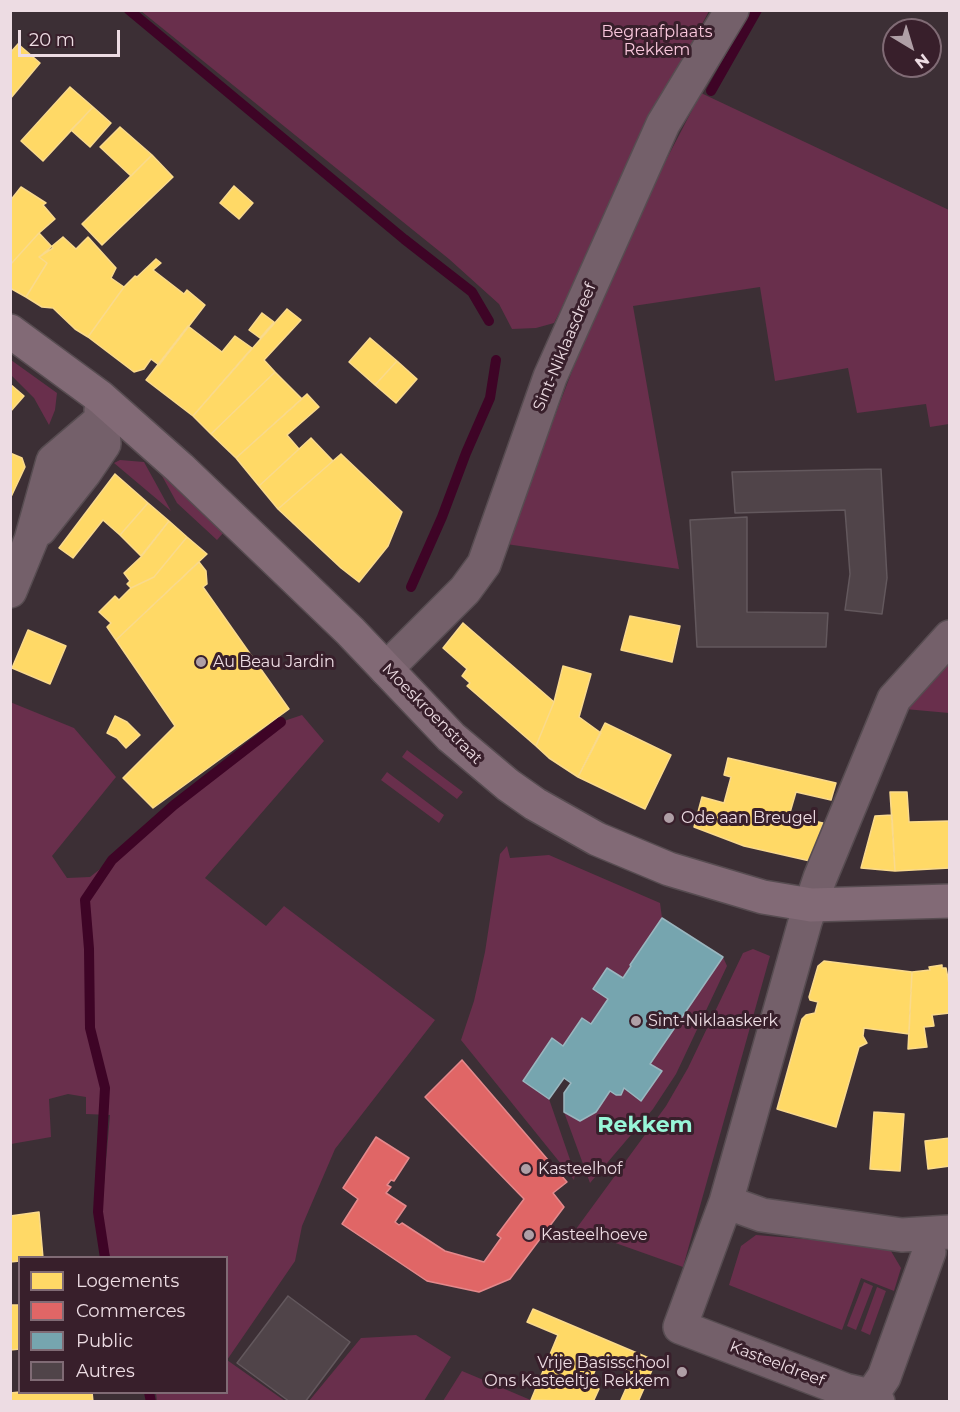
<!DOCTYPE html>
<style>
body{margin:0}
#map{position:relative;width:960px;height:1412px;overflow:hidden;background:#3c2f35;font-family:Montserrat,sans-serif}
canvas{display:block}
.frame{position:absolute;inset:0;border:12px solid #eddce3;pointer-events:none}
.legend{position:absolute;left:18px;top:1256px;width:210px;height:138px;box-sizing:border-box;background:#381f2b;border:2px solid #806b75;margin:0;padding:8px 10px;list-style:none;font-size:18px;color:#eddce3}
.legend li{display:flex;align-items:center;gap:12px;height:30px}
.legend b{width:30px;border:2px solid #806b75}
.north{position:absolute;left:882px;top:18px;width:60px;height:60px;box-sizing:border-box;background:#381f2b;border:2px solid #806b75;border-radius:50%;rotate:142deg;font-size:16px;font-weight:700;line-height:24px;text-align:center;color:#eddce3}
.north::after{content:'';display:block;margin:auto;width:21px;height:27px;background:#af9fa6;clip-path:polygon(50% 0,100% 100%,50% 72%,0 100%)}
.scale{position:absolute;left:18px;top:30px;width:102px;height:27px;box-sizing:border-box;border:3px solid #eddce3;border-top:0;padding-left:8px;font-size:18px;line-height:21px;white-space:nowrap;color:#eddce3;-webkit-text-stroke:4px #381f2b;paint-order:stroke}
</style>
<div id="map">
<canvas width="960" height="1412"></canvas>
<div class="frame"></div>
<ul class="legend">
<li><b style="height:16px;background:#ffd966"></b>Logements</li>
<li><b style="height:16px;background:#e06666"></b>Commerces</li>
<li><b style="height:16px;background:#76a5af"></b>Public</li>
<li><b style="height:16px;background:#504449"></b>Autres</li>
</ul>
<div class="north">N</div>
<div class="scale">20 m</div>
</div>
<script>
const ctx = document.querySelector('canvas').getContext('2d');
ctx.lineJoin = 'round';
function fillPath(path, color) { ctx.fillStyle = color; ctx.fill(path, 'evenodd'); }
const toPath = rows => new Path2D(rows.map(r => 'M' + r).join(''));
function trace(path, color, width, dash) { ctx.strokeStyle = color; ctx.lineWidth = width; ctx.lineCap = dash ? 'butt' : 'round'; ctx.setLineDash(dash || []); ctx.stroke(path); }
function drawText(font, color, halo, rows, align = 'center') {
  ctx.font = font + ' Montserrat,sans-serif'; ctx.lineWidth = 6; ctx.setLineDash([]); ctx.textBaseline = 'middle'; ctx.strokeStyle = halo; ctx.fillStyle = color; for (const [text, x, y, turn = 0] of rows) {
    ctx.save(); ctx.translate(x, y); ctx.rotate((+turn || 0) * Math.PI / 180); ctx.textAlign = isNaN(turn) ? turn : align; if (halo) ctx.strokeText(text, 0, 0); ctx.fillText(text, 0, 0); ctx.restore();
  }
}
const green = toPath([
 [141,11,709,11,671,82,584,264,554,323,536,328,512,329,499,304,449,259],
 [701,93,949,210,949,424,930,427,926,404,857,413,848,368,775,381,760,287,633,306,679,569,506,544,582,345,638,214],
 [11,360,57,393,55,410,49,425,34,398,11,375],
 [120,460,144,462,171,511,114,463],
 [161,474,224,532,217,540,177,503],
 [949,656,949,713,905,709],
 [10,702,74,728,116,777,52,856,67,878,90,877,167,816,174,805,281,722,302,715,324,741,205,878,266,926,284,906,435,1020,335,1149,302,1226,295,1261,227,1360,285,1401,157,1401,156,1393,226,1392,226,1258,110,1257,101,1219,110,1115,86,1114,86,1097,68,1094,49,1099,51,1137,11,1144],
 [407,750,463,792,457,799,402,757],
 [387,772,444,815,439,823,381,780],
 [507,846,510,858,549,855,660,903,662,918,623,978,594,989,608,999,591,1024,582,1019,563,1046,553,1039,524,1081,549,1099,575,1174,574,1180,461,1040,474,1001,485,952,500,854],
 [753,949,770,956,683,1267,576,1229,666,1106,688,1068,743,953],
 [723,957,727,966,676,1074,653,1109,590,1183,564,1112,580,1121,596,1112,610,1091,616,1095,620,1095,624,1088,642,1100,661,1071,650,1064],
 [756,1235,888,1246,901,1268,894,1291,861,1278,842,1330,729,1285,741,1246],
 [864,1282,873,1286,856,1330,847,1326],
 [877,1287,886,1291,870,1335,861,1331],
 [416,1335,451,1357,424,1401,309,1401,361,1338],
 [462,1371,474,1376,533,1401,443,1401]
]);
const homes = toPath([
 [18,44,40,63,10,99,10,53,18,44],
 [70,87,93,107,43,161,21,141,70,87],
 [93,107,111,123,90,147,71,130,93,107],
 [120,127,152,155,131,176,100,147,120,127],
 [152,155,173,177,102,245,82,224,152,155],
 [234,186,253,203,239,219,220,203,234,186],
 [21,187,46,203,43,205,55,219,39,233,10,265,10,201,21,187],
 [39,233,53,248,39,257,47,263,26,297,10,288,10,265,39,233],
 [63,237,76,249,88,237,116,268,111,278,124,287,88,337,75,329,53,308,42,307,26,297,47,263,39,257,63,237],
 [156,259,161,263,153,270,184,294,187,290,205,305,159,365,151,359,144,369,134,372,88,337,124,287,135,276,137,277,156,259],
 [287,309,301,320,264,360,275,372,211,434,193,416,287,309],
 [262,313,274,322,260,338,249,330,262,313],
 [188,326,222,352,235,336,252,348,193,416,146,380,188,326],
 [370,338,397,361,375,385,349,362,370,338],
 [397,361,417,379,396,403,375,385,397,361],
 [275,372,302,399,236,458,211,434,275,372],
 [10,384,24,396,10,412,10,384],
 [307,394,319,407,287,435,299,449,259,486,236,458,307,394],
 [311,438,333,461,278,509,259,486,311,438],
 [10,453,22,458,25,467,10,499,10,453],
 [341,454,402,512,388,546,359,582,341,568,278,509,341,454],
 [115,474,148,503,120,535,103,520,73,558,59,548,115,474],
 [148,503,169,521,141,556,120,535,148,503],
 [169,521,187,537,154,577,131,588,127,584,130,581,124,573,141,557,169,521],
 [187,537,207,554,116,640,107,627,111,623,99,612,115,596,119,600,131,588,154,577,187,537],
 [199,562,206,571,207,584,203,587,289,709,153,808,123,778,175,726,116,640,199,562],
 [630,616,680,626,672,662,621,650,630,616],
 [463,623,554,702,536,746,467,686,470,683,462,676,467,669,443,648,463,623],
 [28,630,66,646,50,684,12,668,28,630],
 [563,666,591,674,579,717,601,733,578,777,549,758,536,746,554,702,563,666],
 [115,716,127,722,140,735,126,748,117,738,107,733,115,716],
 [605,723,671,755,645,809,578,777,605,723],
 [728,758,836,783,831,800,796,792,789,816,823,823,810,861,744,846,694,827,702,797,724,803,731,777,724,775,728,758],
 [890,792,907,792,909,822,950,821,950,868,895,871,890,792],
 [892,815,895,871,861,868,875,816,892,815],
 [824,961,912,972,909,1034,864,1028,863,1036,867,1043,859,1047,836,1127,777,1109,802,1019,806,1015,815,1013,818,1002,810,1000,809,997,818,966,824,961],
 [942,965,942,968,946,968,950,989,950,1013,932,1015,934,1026,924,1027,927,1047,908,1049,912,972,930,970,929,967,942,965],
 [874,1112,904,1114,900,1171,870,1169,874,1112],
 [950,1138,950,1166,928,1169,925,1141,950,1138],
 [39,1212,43,1258,20,1258,20,1261,10,1262,10,1216,39,1212],
 [10,1305,20,1305,20,1349,10,1350,10,1305],
 [533,1309,656,1361,638,1402,620,1402,628,1384,622,1381,627,1369,619,1366,620,1363,601,1356,589,1385,599,1389,593,1402,531,1400,558,1335,527,1322,533,1309],
 [20,1392,92,1392,93,1402,11,1402,10,1393,20,1392]
]);
const shops = toPath([
 [462,1060,567,1182,553,1193,564,1207,510,1279,479,1292,427,1281,342,1224,358,1199,343,1188,376,1137,409,1158,394,1181,391,1180,387,1185,391,1187,386,1193,406,1206,395,1222,399,1225,402,1223,445,1251,484,1262,501,1238,497,1235,524,1199,425,1097,462,1060]
]);
const public = toPath([
 [662,918,723,957,650,1064,662,1071,641,1101,624,1088,621,1095,616,1095,610,1091,596,1112,580,1121,564,1112,564,1093,571,1083,564,1078,549,1099,523,1081,552,1038,563,1046,582,1018,591,1024,608,999,593,989,607,968,623,978,631,966,630,965,662,918]
]);
const stream = toPath([
 [129,10,404,239,472,292,489,321],
 [711,91,757,10],
 [411,587,442,517,466,453,490,398,496,360],
 [105,1258,98,1212,105,1088,90,1028,89,949,85,900,112,860,174,805,281,722],
 [149,1392,151,1402]
]);
const building = toPath([
 [881,469,887,578,882,614,845,610,850,574,845,510,735,513,732,472,881,469],
 [747,517,747,612,828,613,826,647,697,647,690,520,747,517],
 [288,1296,350,1342,305,1402,290,1402,237,1363,288,1296]
]);
const minor = toPath([
 [386,669,465,590,484,564,550,377,663,124,732,10],
 [726,1202,762,1215,902,1235,950,1232],
 [871,1396,884,1377,929,1252,928,1234],
 [878,1402,871,1396,845,1390,680,1327,726,1202,805,922,820,878,894,699,950,637]
]);
const tertiary = toPath([
 [40,529,85,472,104,444,101,410],
 [10,591,31,540,53,461,101,420]
]);
const secondary = toPath([
 [10,331,100,397,180,468,350,631,451,737,508,785,535,804,597,839,669,869,763,897,811,905,950,901]
]);
const markers = [
 [201,662,6,"#af9fa6"],
 [669,818,6,"#af9fa6"],
 [636,1021,6,"#af9fa6"],
 [526,1169,6,"#af9fa6"],
 [529,1235,6,"#af9fa6"],
 [682,1372,6,"#af9fa6"]
];
const parkNames = [
 ["Begraafplaats",657,32],
 ["Rekkem",657,50]
];
const streetNames = [
 ["Sint-Niklaasdreef",565,347,-67],
 ["Moeskroenstraat",432,714,45],
 ["Kasteeldreef",777,1364,21]
];
const poiNames = [
 ["Au Beau Jardin",213,662],
 ["Ode aan Breugel",681,818],
 ["Sint-Niklaaskerk",648,1021],
 ["Kasteelhof",538,1169],
 ["Kasteelhoeve",541,1235],
 ["Vrije Basisschool",670,1363,"right"],
 ["Ons Kasteeltje Rekkem",670,1381,"right"]
];
const districtNames = [
 ["Rekkem",645,1126]
];
fillPath(green, '#692f4c');
fillPath(homes, '#ffd966');
trace(homes, '#fada8c', 1.5);
fillPath(shops, '#e06666');
trace(shops, '#e4898c', 1.5);
fillPath(public, '#76a5af');
trace(public, '#9ab6bf', 1.5);
trace(stream, '#3e0426', 10);
fillPath(building, '#504449');
trace(building, '#63585d', 1.5);
trace(minor, '#574c51', 36);
trace(tertiary, '#574c51', 36);
trace(secondary, '#574c51', 36);
trace(minor, '#74606a', 33);
trace(tertiary, '#74606a', 33);
trace(secondary, '#826a76', 33);
for (const [x, y, r, color] of markers) { const dot = new Path2D(); dot.arc(x, y, r, 0, 2 * Math.PI); ctx.fillStyle = color; ctx.fill(dot); trace(dot, '#381f2b', 2); }
drawText('16px', '#f9c7dc', '#381f2b', parkNames);
drawText('16px', '#eddce3', '#381f2b', streetNames);
drawText('16px', '#eddce3', '#381f2b', poiNames, 'left');
drawText('bold 22px', '#98f6d8', '#381f2b', districtNames);
</script>
